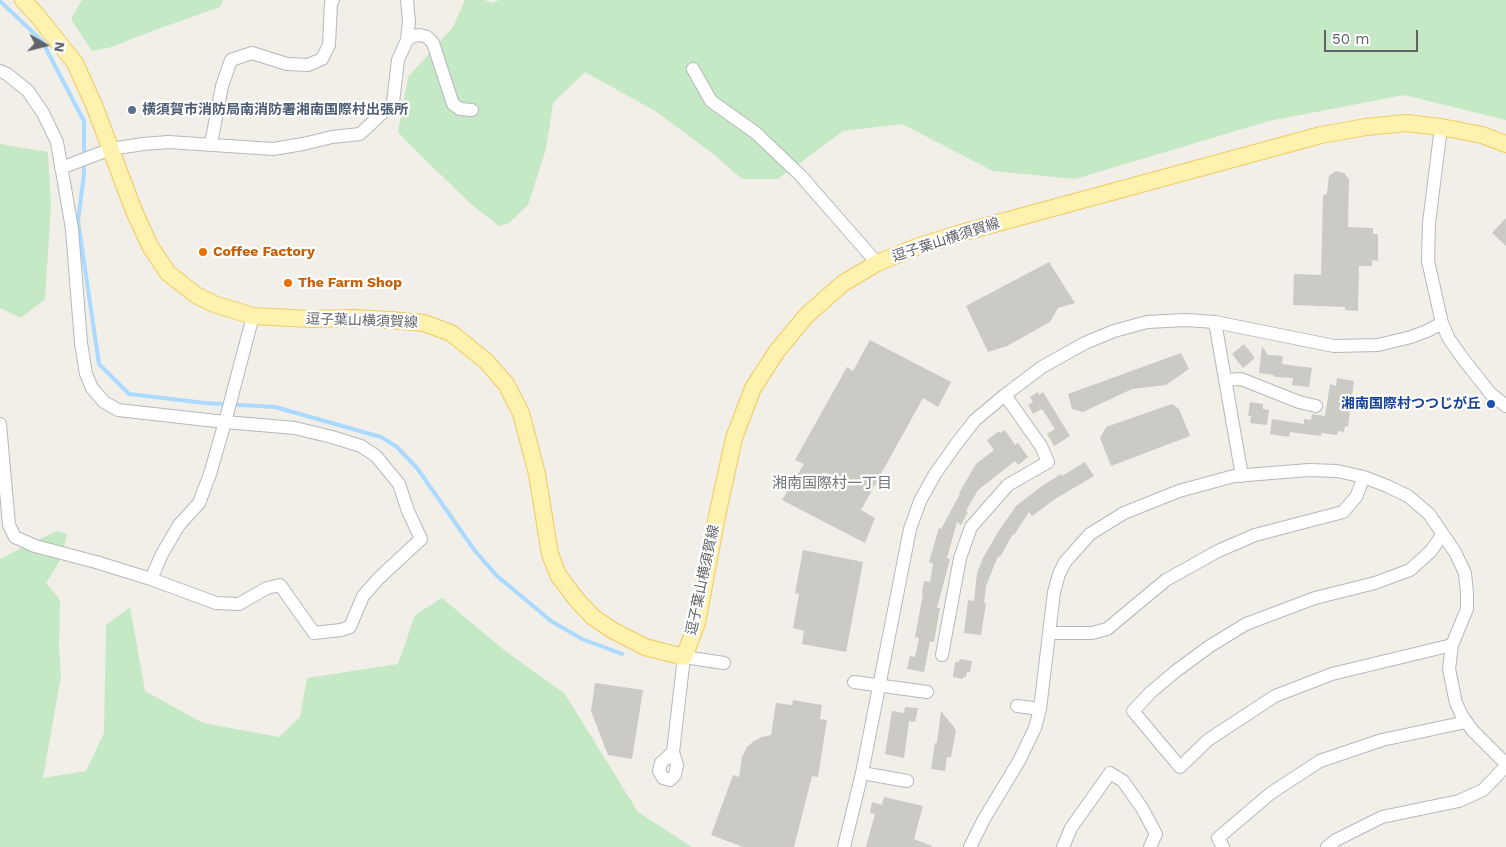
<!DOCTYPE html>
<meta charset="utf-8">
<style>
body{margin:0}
#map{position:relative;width:1506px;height:847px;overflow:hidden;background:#f1efe8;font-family:"Work Sans",sans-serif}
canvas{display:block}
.north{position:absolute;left:20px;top:20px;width:50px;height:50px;-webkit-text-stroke:4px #fff;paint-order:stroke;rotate:98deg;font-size:14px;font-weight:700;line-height:20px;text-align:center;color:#5f6368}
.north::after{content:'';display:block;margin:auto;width:18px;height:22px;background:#5f6368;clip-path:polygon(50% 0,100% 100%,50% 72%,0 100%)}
.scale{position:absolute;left:1324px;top:30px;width:94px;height:22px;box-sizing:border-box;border:2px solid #5f6368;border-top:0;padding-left:6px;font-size:15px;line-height:18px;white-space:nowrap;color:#5f6368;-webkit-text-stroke:4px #fff;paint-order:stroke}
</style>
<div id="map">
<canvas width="1506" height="847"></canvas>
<div class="north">N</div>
<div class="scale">50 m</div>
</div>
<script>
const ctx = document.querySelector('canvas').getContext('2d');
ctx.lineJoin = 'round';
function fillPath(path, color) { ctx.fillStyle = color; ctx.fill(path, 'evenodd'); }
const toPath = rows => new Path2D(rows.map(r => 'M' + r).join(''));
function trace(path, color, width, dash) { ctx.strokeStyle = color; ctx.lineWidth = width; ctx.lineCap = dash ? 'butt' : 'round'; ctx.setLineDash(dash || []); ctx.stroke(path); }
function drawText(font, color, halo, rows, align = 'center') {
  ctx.font = font + ' "Work Sans","Noto Sans JP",sans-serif'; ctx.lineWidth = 4.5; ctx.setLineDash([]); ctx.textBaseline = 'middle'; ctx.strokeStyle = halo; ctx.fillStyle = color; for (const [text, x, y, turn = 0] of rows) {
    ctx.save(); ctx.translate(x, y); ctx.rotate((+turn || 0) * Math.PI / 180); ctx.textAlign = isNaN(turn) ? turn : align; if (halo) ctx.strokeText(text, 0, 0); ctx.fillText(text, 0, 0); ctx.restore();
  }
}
const green = toPath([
 [82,0,223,0,220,7,144,34,112,47,92,51,71,19],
 [465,0,484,0,493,3,499,0,1506,0,1506,120,1404,95,1269,121,1075,179,993,171,902,124,843,131,778,179,742,179,712,153,655,111,585,72,553,103,546,149,528,205,509,223,499,226,471,204,411,146,398,132,408,77,453,27],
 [0,143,5,145,48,152,51,206,45,299,21,318,0,308],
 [56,531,67,534,62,557,46,583,60,600,59,646,61,676,43,778,86,771,104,733,106,625,130,607,145,691,203,723,279,737,300,717,307,678,398,664,415,615,442,598,504,650,565,694,638,812,692,847,0,847,0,559]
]);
const stream = toPath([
 [0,1,42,41,84,121,84,174,78,221,99,364,129,394,205,403,275,407,381,437,397,447,417,468,475,551,496,575,551,621,582,639,622,654]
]);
const building = toPath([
 [1336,171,1344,173,1349,179,1348,227,1373,228,1373,234,1378,234,1378,261,1372,260,1372,266,1359,266,1358,311,1345,310,1345,307,1293,305,1294,274,1321,275,1323,196,1327,193,1329,176],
 [1506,218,1506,246,1492,233],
 [1049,262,1075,303,1058,308,1050,322,1007,346,988,352,966,306],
 [870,340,951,382,938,407,923,398,861,510,875,518,865,543,782,500,804,464,795,460,847,367,853,371],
 [1244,344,1255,358,1243,368,1232,354],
 [1262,346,1268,355,1283,356,1282,364,1312,368,1309,387,1292,385,1293,378,1275,377,1273,375,1259,373],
 [1181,353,1189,369,1166,385,1132,389,1083,412,1072,409,1068,394],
 [1337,378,1354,381,1348,427,1345,426,1344,432,1338,431,1337,435,1321,433,1321,436,1290,432,1289,437,1270,434,1272,419,1304,424,1304,419,1311,420,1312,414,1325,416,1330,384,1336,386],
 [1038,392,1039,395,1043,392,1070,436,1054,446,1047,434,1055,429,1042,409,1033,414,1028,405,1033,402,1030,397],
 [1250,402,1263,404,1263,409,1269,410,1267,425,1250,423,1251,416,1248,416],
 [1172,404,1179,409,1190,436,1111,466,1100,438,1106,427],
 [1005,430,1015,445,1018,443,1028,457,1018,465,1015,461,978,490,966,511,968,512,961,525,957,522,947,558,950,559,937,608,940,608,934,642,930,641,924,672,907,669,910,656,915,657,919,638,915,637,923,594,922,593,924,581,930,582,933,564,929,562,939,528,941,529,960,494,959,493,976,464,994,450,987,440,999,431,1000,433],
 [1085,462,1094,476,1055,499,1032,516,1029,512,1014,535,1013,534,1000,557,998,556,986,586,984,603,986,603,981,635,964,633,968,600,974,601,977,573,983,558,998,532,1016,506,1042,486,1061,474,1062,476],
 [803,550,863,562,846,652,802,644,804,631,793,628,799,594,795,593],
 [960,659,972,661,970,672,967,672,966,677,964,677,963,679,953,677,955,662,959,662],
 [595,683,643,690,632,759,608,755,591,711],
 [793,700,822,705,820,719,827,720,818,777,812,776,794,847,743,847,711,835,733,775,739,777,742,757,747,747,754,741,762,737,771,735,776,703,792,705],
 [905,707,918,708,915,722,909,721,904,758,885,754,892,711,904,713],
 [941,711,956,730,951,757,947,757,945,771,931,769,935,743,937,743],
 [884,797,923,806,914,839,932,846,932,847,866,847,875,814,870,813,872,802,882,805]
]);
const minor = toPath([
 [407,0,409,22,407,40],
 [693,69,711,101,756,133,801,176,877,263],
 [0,71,7,74,28,91,43,113,57,142,72,229,81,343,86,374,92,388,104,402,118,410,225,422,295,428,332,437,361,446,376,456,399,484,408,511,421,539,379,578,363,596,350,627,341,630,314,633,280,585,267,588,239,604,216,603,151,579,162,554,179,525,199,503,210,474,225,422,253,316],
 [1441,127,1429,223,1428,261,1442,323,1449,339,1464,360,1490,393,1506,406],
 [211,144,222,86,231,60,252,53,287,64,308,65,322,59,329,45,331,3,333,0],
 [61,168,111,149,143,144,168,142,273,149,303,144,332,137,360,134,393,103,398,60,407,40,413,36,420,35,427,37,433,43,453,104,460,109,472,110],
 [1215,322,1242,476],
 [1225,380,1241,379,1299,402,1316,406],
 [0,424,9,525,15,537,35,546,96,562,151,579],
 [1442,535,1431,551,1410,570,1375,583,1315,598,1246,624,1210,646,1176,671,1151,692,1133,711,1180,767,1208,740,1275,696,1332,674,1452,645],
 [1049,633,1092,633,1107,629,1166,580,1218,551,1255,535,1343,512,1356,497,1364,477],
 [942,655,960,558,971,527,1008,485,1048,462,1041,446,1005,395],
 [854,682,927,692],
 [1017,706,1040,709],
 [673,752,661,763,659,771,663,778,670,780,675,775,677,765,673,752,684,657,724,663],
 [862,773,907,781],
 [844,847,862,773,910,529,920,501,935,474,957,443,975,420,1005,395,1042,367,1085,343,1114,331,1147,322,1186,320,1215,322,1334,346,1378,345,1411,337,1427,331,1442,323],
 [970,847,984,819,1019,761,1035,728,1040,709,1054,592,1059,574,1065,562,1090,534,1124,513,1179,491,1234,476,1309,470,1337,471,1364,477,1387,486,1408,496,1429,514,1455,552,1465,573,1467,593,1467,609,1452,645,1449,669,1456,703,1462,716,1473,731,1506,764],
 [1063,847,1071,828,1110,773,1123,781,1142,808,1156,834,1150,847],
 [1223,847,1218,838,1271,793,1320,761,1382,740,1466,722],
 [1327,847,1336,840,1382,817,1459,801,1483,790,1506,766]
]);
const major = toPath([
 [23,0,36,14,75,63,94,105,134,211,150,246,168,273,196,295,214,304,253,316,311,319,353,318,390,320,424,323,451,333,486,361,506,384,521,413,537,474,550,554,558,575,577,600,593,617,612,630,645,647,684,657,697,623,717,516,734,438,753,388,777,351,806,316,842,284,877,263,919,246,961,233,1321,135,1366,127,1406,123,1441,127,1482,135,1506,144]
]);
const markers = [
 [132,110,5,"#5c6f8a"],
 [203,252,5,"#e8710a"],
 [288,283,5,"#e8710a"],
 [1491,404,5,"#1a4fb4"]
];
const serviceNames = [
 ["横須賀市消防局南消防署湘南国際村出張所",142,110]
];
const streetNames = [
 ["逗子葉山横須賀線",946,240,-18],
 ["逗子葉山横須賀線",362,321,2],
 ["逗子葉山横須賀線",703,580,-78]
];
const foodNames = [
 ["Coffee Factory",213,252],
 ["The Farm Shop",298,283]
];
const transitNames = [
 ["湘南国際村つつじが丘",1481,404]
];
const neighbourhoodNames = [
 ["湘南国際村一丁目",832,484]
];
fillPath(green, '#c5e8c5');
trace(stream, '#aadaff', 4);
fillPath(building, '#cccac5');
trace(minor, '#b5b8bc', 14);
trace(major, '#f2c960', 18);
trace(minor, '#fff', 12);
trace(major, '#fff2af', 16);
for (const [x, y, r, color] of markers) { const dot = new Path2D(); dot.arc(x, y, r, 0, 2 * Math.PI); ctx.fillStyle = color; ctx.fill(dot); trace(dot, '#fff', 2); }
drawText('bold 14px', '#4e5e75', '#fff', serviceNames, 'left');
drawText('14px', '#5f6368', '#fff', streetNames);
drawText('bold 14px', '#c56008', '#fff', foodNames, 'left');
drawText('bold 14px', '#164399', '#fff', transitNames, 'right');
drawText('15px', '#70757a', '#fff', neighbourhoodNames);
</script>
